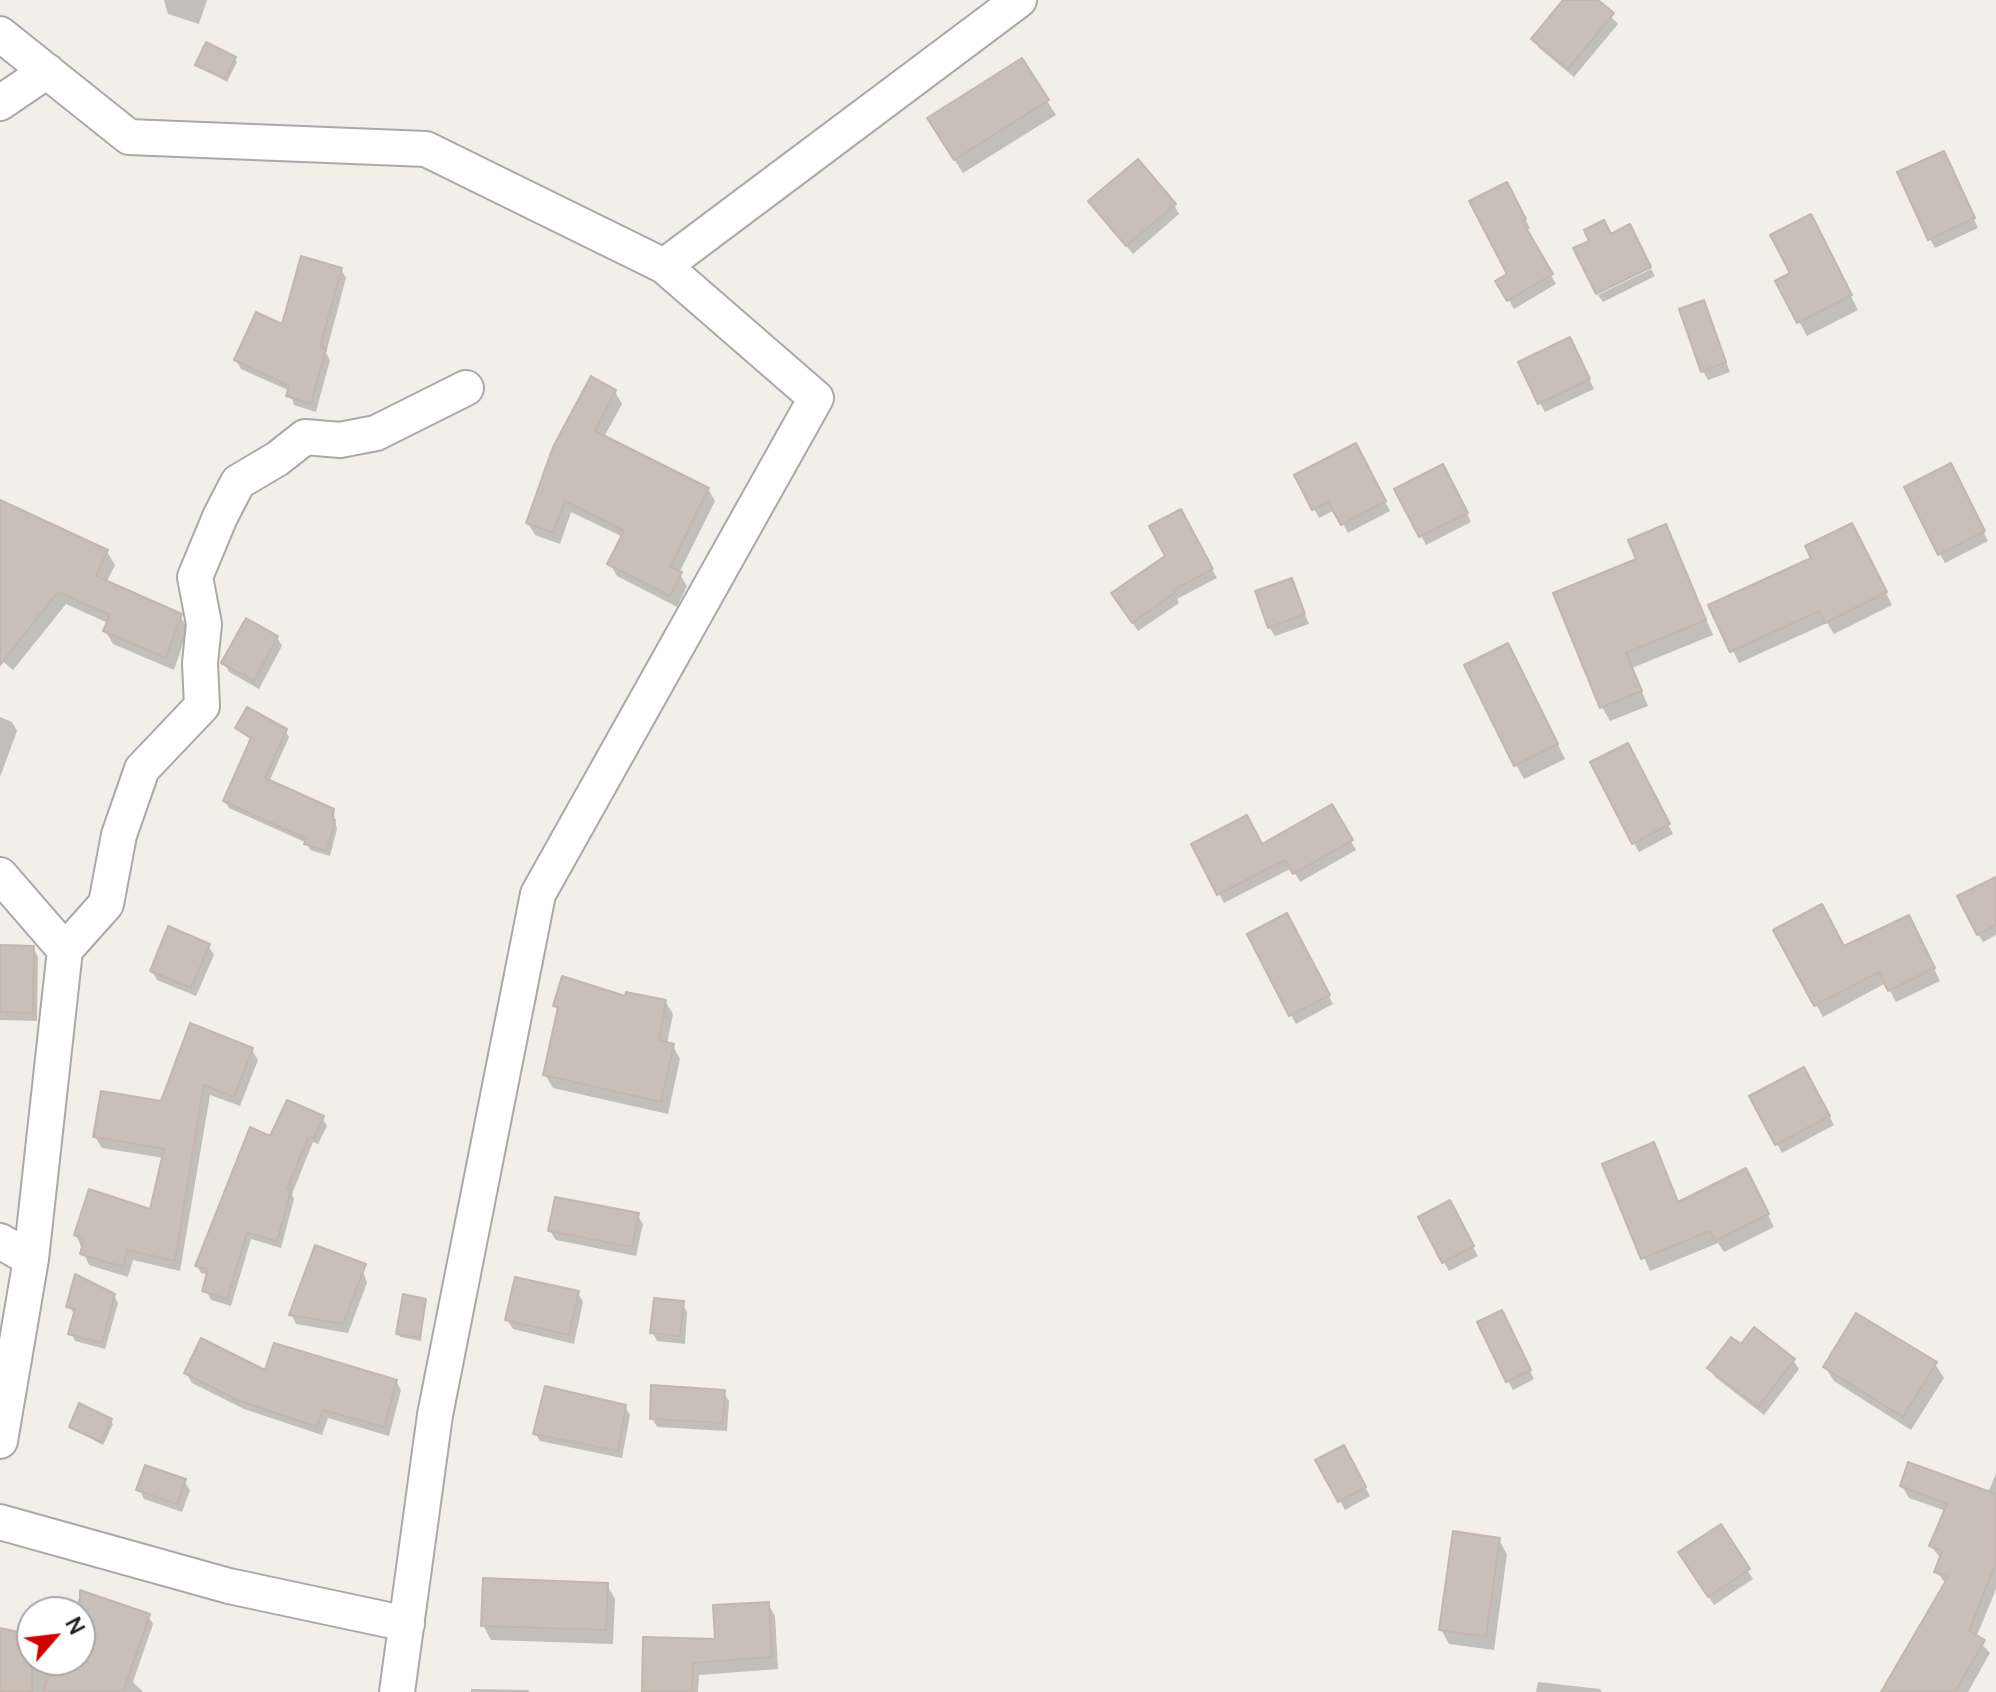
<!DOCTYPE html>
<style>
body{margin:0}
#map{position:relative;width:1996px;height:1692px;overflow:hidden;background:#f2efe9;font-family:Manrope,sans-serif}
canvas{display:block}
.north{position:absolute;left:16px;top:1596px;width:80px;height:80px;box-sizing:border-box;background:#fff;border:2px solid #a7a7a7;border-radius:50%;rotate:62deg;font-size:22px;font-weight:700;line-height:32px;text-align:center;color:#222}
.north::after{content:'';display:block;margin:auto;width:28px;height:36px;background:#d40000;clip-path:polygon(50% 0,100% 100%,50% 72%,0 100%)}
</style>
<div id="map">
<canvas width="1996" height="1692"></canvas>
<div class="north">N</div>
</div>
<script>
const ctx = document.querySelector('canvas').getContext('2d');
ctx.lineJoin = 'round';
function fillPath(path, color) { ctx.fillStyle = color; ctx.fill(path, 'evenodd'); }
const toPath = rows => new Path2D(rows.map(r => 'M' + r).join(''));
function trace(path, color, width, dash) { ctx.strokeStyle = color; ctx.lineWidth = width; ctx.lineCap = dash ? 'butt' : 'round'; ctx.setLineDash(dash || []); ctx.stroke(path); }
const shadow = toPath([
 [164,0,207,0,199,24,168,14],
 [1566,0,1595,0,1618,24,1574,77,1539,48,1534,39],
 [234,58,237,62,227,82,198,65],
 [1047,101,1056,115,963,173,937,133],
 [1948,162,1978,228,1935,248,1930,239],
 [1506,184,1530,228,1525,231,1556,284,1514,309,1498,281,1509,274],
 [1174,205,1179,214,1133,254,1096,210],
 [1818,231,1858,310,1807,336,1778,282,1792,274],
 [341,269,346,278,326,353,330,360,316,412,294,405,290,391,241,369,236,360,284,327],
 [1651,269,1655,276,1603,302,1598,295],
 [1703,302,1730,372,1708,380,1703,371],
 [1575,349,1594,389,1545,412,1540,403],
 [615,392,622,404,604,437,708,489,715,501,679,573,687,586,677,607,617,576,610,564,623,537,571,512,560,544,535,535,528,523],
 [1355,445,1390,511,1348,533,1335,510,1319,518,1296,476],
 [1955,475,1988,541,1945,563,1940,554],
 [1448,476,1471,522,1426,545,1397,490],
 [0,503,107,552,115,565,106,583,180,616,188,629,174,670,113,644,105,630,108,623,66,604,13,670,0,659],
 [1180,511,1217,578,1177,599,1179,603,1138,631,1119,603,1168,556],
 [1665,527,1713,635,1632,668,1648,706,1610,721,1602,707,1639,560],
 [1858,538,1892,605,1834,634,1827,623,1739,663,1711,606],
 [1291,581,1309,624,1275,636,1269,627],
 [277,637,282,646,259,689,229,672,224,663],
 [1516,660,1565,759,1524,779,1516,765],
 [0,717,12,722,17,731,0,777],
 [237,728,285,730,289,737,269,782,333,810,337,829,330,856,310,850,307,843,229,808,225,801,252,741],
 [1632,754,1673,834,1639,852,1634,843],
 [1331,807,1356,850,1300,882,1292,868,1224,903,1194,845,1262,846],
 [1996,879,1996,935,1983,942,1978,934],
 [1286,916,1333,1004,1296,1024,1291,1015],
 [1915,930,1940,981,1896,1002,1886,983,1823,1017,1776,931,1844,948],
 [208,946,214,955,196,996,157,980,152,971],
 [0,947,33,948,38,957,37,1021,0,1020],
 [627,999,665,1001,673,1014,667,1044,673,1046,680,1059,668,1114,553,1088,545,1075,559,1013,555,1005],
 [251,1049,258,1060,240,1106,210,1095,180,1271,133,1260,128,1277,89,1265,76,1235,152,1211,164,1158,102,1148,95,1137,162,1104],
 [1804,1069,1834,1125,1782,1153,1752,1097],
 [322,1118,327,1126,318,1144,313,1142,292,1194,294,1199,281,1248,251,1239,231,1306,211,1300,207,1292,210,1275,201,1273,197,1266],
 [1660,1157,1679,1204,1752,1183,1774,1227,1724,1252,1718,1243,1650,1271,1604,1165],
 [1449,1203,1478,1256,1449,1271,1420,1218],
 [637,1215,643,1224,636,1256,556,1240,550,1231],
 [361,1265,367,1283,348,1333,296,1324,291,1314],
 [578,1293,583,1302,574,1344,513,1329,507,1320],
 [114,1296,118,1303,105,1349,75,1341,71,1333,75,1315,69,1307],
 [425,1300,421,1341,400,1337,398,1333],
 [682,1303,687,1312,685,1344,657,1341,652,1332],
 [1506,1322,1534,1379,1513,1390,1508,1381],
 [1741,1347,1793,1360,1799,1369,1764,1415,1715,1377,1710,1368],
 [1935,1364,1944,1378,1911,1430,1834,1381,1825,1367],
 [186,1373,267,1373,396,1381,401,1390,389,1436,328,1418,322,1435,244,1409,192,1383],
 [723,1392,729,1401,727,1431,657,1427,652,1418],
 [625,1407,630,1415,622,1458,540,1441,535,1433],
 [110,1420,113,1424,103,1445,71,1427],
 [1343,1448,1370,1496,1345,1510,1318,1461],
 [1996,1473,1996,1589,1976,1638,1990,1653,1968,1692,1883,1692,1946,1584,1936,1571,1941,1559,1931,1546,1946,1511,1909,1498,1902,1486,1988,1493],
 [184,1481,190,1490,182,1512,144,1499,139,1489],
 [1720,1527,1753,1579,1714,1605,1686,1561],
 [1499,1540,1507,1554,1494,1650,1449,1644,1441,1629],
 [607,1585,615,1599,613,1644,491,1640,483,1625],
 [81,1592,148,1616,153,1624,133,1682,143,1692,0,1692,0,1630,32,1637,32,1660,80,1660,80,1612,74,1612],
 [768,1604,775,1616,778,1669,699,1675,698,1692,644,1692],
 [1538,1682,1600,1689,1602,1692,1536,1692],
 [471,1689,528,1690,530,1692,471,1692]
]);
const building = toPath([
 [1563,0,1598,0,1614,13,1568,69,1531,39,1563,0],
 [206,42,236,57,225,79,195,65,206,42],
 [1022,58,1049,100,954,160,927,118,1022,58],
 [1944,151,1975,218,1928,240,1897,172,1944,151],
 [1138,159,1176,204,1126,246,1088,201,1138,159],
 [1507,182,1526,219,1522,221,1553,274,1507,301,1495,281,1507,274,1469,201,1507,182],
 [1811,214,1852,295,1797,323,1775,281,1790,273,1770,235,1811,214],
 [1604,220,1611,234,1630,224,1651,267,1596,294,1573,248,1589,241,1584,230,1604,220],
 [301,256,342,268,320,347,326,349,311,404,286,396,289,386,234,360,256,312,282,324,301,256],
 [1704,300,1726,362,1701,372,1679,309,1704,300],
 [1570,337,1590,379,1538,404,1518,362,1570,337],
 [591,376,616,390,595,431,709,488,670,567,682,572,670,596,607,564,624,531,565,501,553,533,526,523,553,447,591,376],
 [1356,443,1386,501,1341,525,1328,502,1312,510,1294,475,1356,443],
 [1951,463,1985,531,1938,555,1904,487,1951,463],
 [1443,464,1468,513,1419,537,1394,489,1443,464],
 [0,500,108,550,96,576,182,614,166,658,103,631,110,615,58,592,0,665,0,500],
 [1181,509,1213,569,1173,590,1175,593,1132,623,1111,593,1165,556,1149,526,1181,509],
 [1852,523,1887,592,1825,623,1819,611,1730,652,1708,605,1811,558,1805,546,1852,523],
 [1666,524,1706,620,1626,653,1642,691,1600,708,1553,593,1636,559,1628,540,1666,524],
 [1292,578,1305,614,1268,628,1255,591,1292,578],
 [246,618,278,636,254,681,221,663,246,618],
 [1508,643,1558,744,1514,766,1464,665,1508,643],
 [247,707,287,729,265,778,334,809,332,820,335,820,327,851,304,844,306,839,223,801,251,738,235,728,247,707],
 [1628,743,1670,824,1632,844,1590,762,1628,743],
 [1332,804,1353,840,1293,874,1285,860,1217,895,1191,844,1247,815,1262,844,1332,804],
 [1996,877,1996,925,1977,935,1957,896,1996,877],
 [1822,904,1844,946,1909,915,1935,968,1888,991,1879,972,1814,1006,1773,930,1822,904],
 [1287,913,1330,995,1289,1016,1247,934,1287,913],
 [168,926,210,944,191,988,150,971,168,926],
 [0,945,34,946,33,1013,0,1012,0,945],
 [562,976,625,996,626,992,666,1000,659,1040,674,1044,661,1102,543,1075,558,1007,553,1006,562,976],
 [190,1023,253,1048,234,1097,204,1085,175,1261,127,1250,123,1267,80,1254,84,1239,74,1235,89,1189,150,1209,164,1149,93,1137,101,1091,161,1101,190,1023],
 [1804,1067,1830,1116,1775,1145,1749,1096,1804,1067],
 [287,1100,324,1116,314,1138,309,1136,287,1189,291,1190,277,1241,247,1233,227,1299,202,1291,208,1269,195,1266,250,1127,270,1136,287,1100],
 [1654,1142,1678,1202,1746,1168,1769,1214,1715,1241,1710,1231,1641,1259,1602,1164,1654,1142],
 [555,1197,639,1213,632,1247,548,1231,555,1197],
 [1450,1200,1474,1246,1442,1263,1418,1217,1450,1200],
 [315,1245,366,1264,343,1324,289,1315,315,1245],
 [75,1274,115,1294,102,1343,68,1334,75,1309,66,1307,75,1274],
 [515,1277,579,1291,569,1335,505,1320,515,1277],
 [403,1294,426,1299,420,1338,396,1334,403,1294],
 [654,1298,684,1301,680,1336,650,1333,654,1298],
 [1502,1310,1531,1370,1506,1382,1477,1322,1502,1310],
 [1856,1313,1937,1362,1903,1417,1823,1367,1856,1313],
 [1754,1327,1795,1359,1758,1407,1707,1368,1731,1337,1741,1344,1754,1327],
 [201,1338,265,1370,274,1343,397,1380,384,1427,323,1410,317,1427,237,1400,184,1373,201,1338],
 [651,1385,725,1390,723,1423,650,1419,651,1385],
 [545,1386,626,1405,618,1451,533,1434,545,1386],
 [79,1403,112,1419,101,1442,69,1427,79,1403],
 [1344,1445,1366,1487,1338,1502,1315,1460,1344,1445],
 [1908,1462,1996,1494,1996,1562,1969,1631,1985,1640,1955,1692,1881,1692,1948,1577,1934,1572,1942,1551,1929,1546,1947,1504,1900,1486,1908,1462],
 [145,1465,186,1479,177,1504,136,1490,145,1465],
 [1721,1524,1750,1569,1708,1597,1678,1552,1721,1524],
 [1453,1531,1500,1538,1486,1637,1439,1630,1453,1531],
 [483,1578,608,1583,606,1630,481,1626,483,1578],
 [80,1590,150,1614,123,1692,43,1692,54,1660,80,1660,80,1590],
 [769,1602,772,1657,693,1663,692,1692,642,1692,643,1637,715,1639,713,1605,769,1602],
 [0,1628,32,1635,32,1692,0,1692,0,1628]
]);
const street = toPath([
 [0,34,129,137,426,149,664,266,1019,0],
 [0,103,47,71],
 [0,875,65,950],
 [0,1241,31,1259,0,1441],
 [31,1259,65,950,106,904,119,835,142,769,202,706,200,663,204,624,195,577,220,517,238,482,277,459,305,437,340,440,376,433,466,388],
 [0,1522,229,1586,407,1624],
 [397,1692,435,1415,538,894,816,398,664,266]
]);
fillPath(shadow, '#0003');
fillPath(building, '#c7bfb8');
trace(building, '#c4b6ab', 2);
trace(street, '#a9a9a9', 38);
trace(street, '#fff', 34);
</script>
